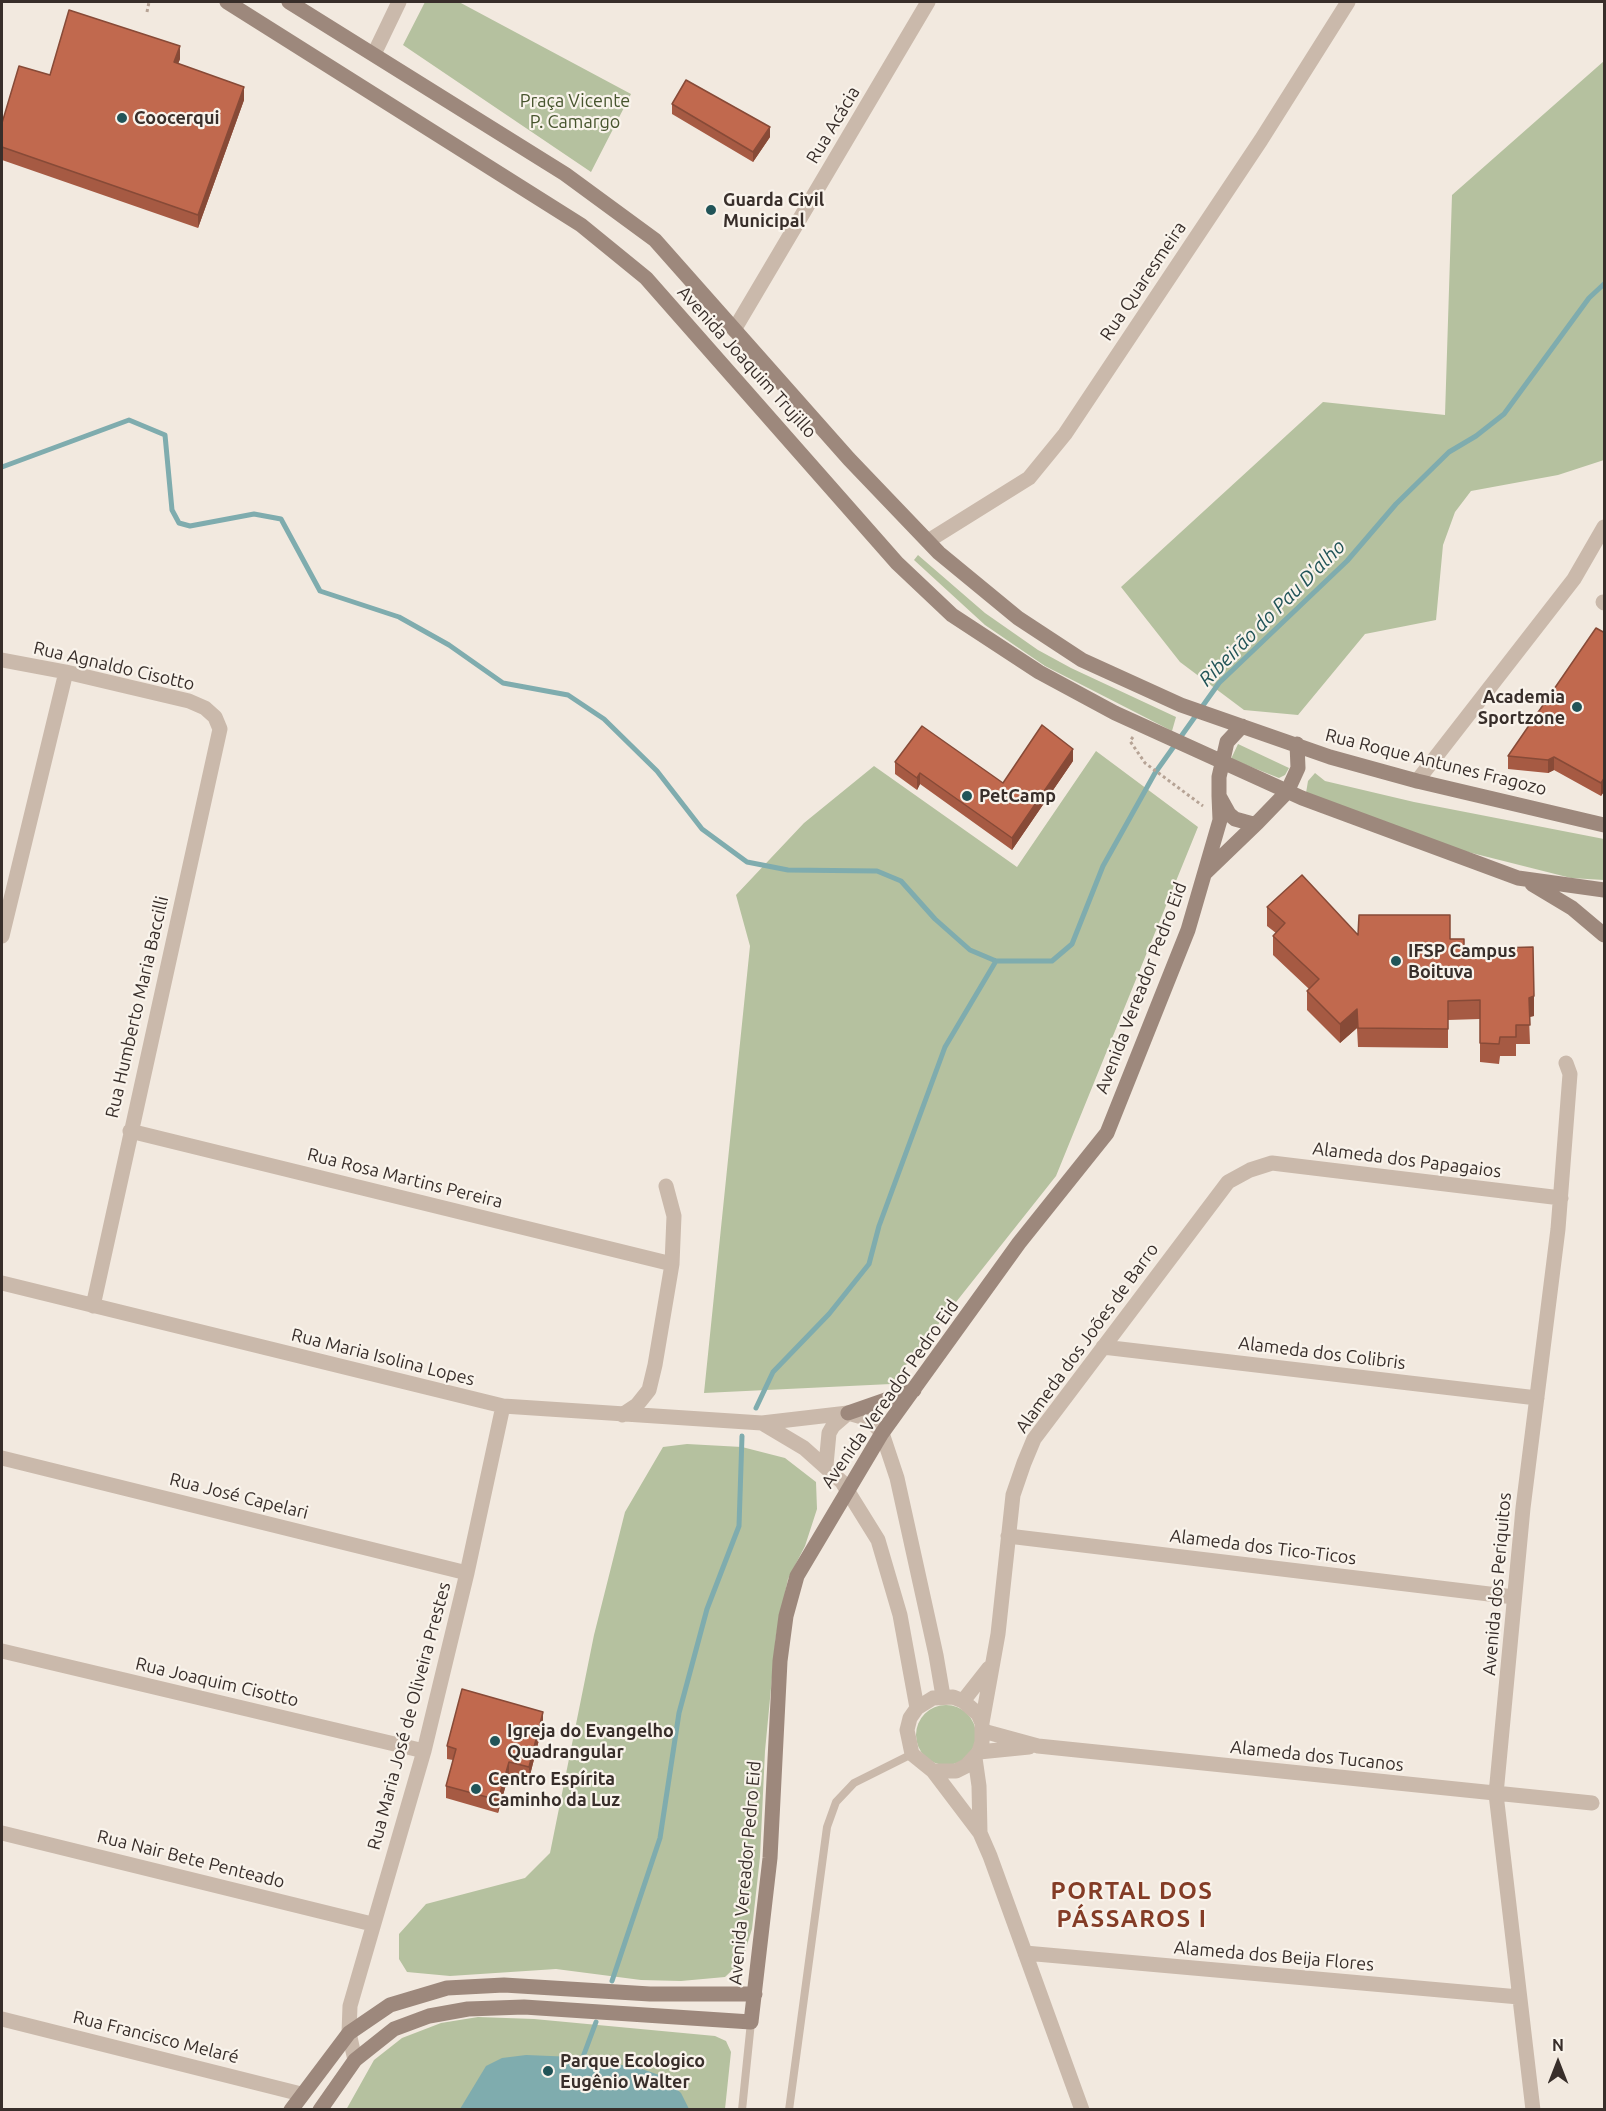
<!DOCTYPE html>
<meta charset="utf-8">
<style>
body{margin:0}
#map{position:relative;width:1606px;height:2111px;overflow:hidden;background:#f2e9df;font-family:Ubuntu,sans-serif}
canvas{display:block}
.frame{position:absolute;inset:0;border:3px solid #382e2a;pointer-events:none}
.north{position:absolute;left:1528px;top:2033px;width:60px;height:60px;-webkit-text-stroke:4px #f9f3eb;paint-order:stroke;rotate:0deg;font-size:16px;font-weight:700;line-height:24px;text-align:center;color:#382e2a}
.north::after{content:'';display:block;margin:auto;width:21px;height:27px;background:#382e2a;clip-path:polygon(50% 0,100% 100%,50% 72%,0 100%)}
</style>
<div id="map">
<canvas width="1606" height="2111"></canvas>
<div class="frame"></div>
<div class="north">N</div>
</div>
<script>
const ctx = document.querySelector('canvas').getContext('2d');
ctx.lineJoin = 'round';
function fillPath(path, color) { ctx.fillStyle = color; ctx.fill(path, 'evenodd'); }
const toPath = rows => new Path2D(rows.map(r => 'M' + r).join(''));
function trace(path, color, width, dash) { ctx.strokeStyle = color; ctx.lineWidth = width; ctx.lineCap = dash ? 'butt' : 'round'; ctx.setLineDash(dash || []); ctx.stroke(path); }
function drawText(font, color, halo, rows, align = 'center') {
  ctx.font = font + ' Ubuntu,sans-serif'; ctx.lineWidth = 4.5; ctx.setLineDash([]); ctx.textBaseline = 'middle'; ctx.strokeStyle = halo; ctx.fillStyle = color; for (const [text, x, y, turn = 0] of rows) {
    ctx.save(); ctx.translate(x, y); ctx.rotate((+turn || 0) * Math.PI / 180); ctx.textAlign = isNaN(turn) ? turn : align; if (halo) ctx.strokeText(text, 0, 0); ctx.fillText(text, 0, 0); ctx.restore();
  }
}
const green = toPath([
 [425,2,459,2,631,94,591,172,403,45],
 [1604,61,1604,460,1558,475,1471,491,1455,512,1443,545,1436,620,1365,634,1298,715,1244,710,1180,662,1121,587,1323,402,1445,415,1452,195],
 [918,555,985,613,1038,650,1071,668,1176,717,1172,731,1045,666,985,625,914,560],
 [1238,744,1289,768,1285,775,1279,778,1231,759],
 [1096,751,1198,827,1056,1176,891,1384,704,1393,750,946,736,895,804,823,874,766,1017,867],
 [1315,773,1325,781,1414,802,1604,839,1604,880,1571,878,1452,848,1306,793,1308,781],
 [687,1444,742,1447,785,1458,816,1482,817,1509,805,1546,788,1579,776,1636,765,1751,760,1857,752,1929,742,1961,725,1977,681,1981,641,1980,556,1969,450,1976,407,1972,399,1959,399,1934,426,1904,525,1878,550,1853,594,1635,625,1512,663,1447],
 '916 1735a30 30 0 1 1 60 0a30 30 0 1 1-60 0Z',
 [478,2017,534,2019,715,2036,726,2041,731,2052,725,2109,346,2110,374,2060,402,2038,441,2023]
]);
const water = toPath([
 [526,2055,575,2057,639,2068,662,2076,681,2093,689,2109,460,2109,486,2066,502,2058]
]);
const stream = toPath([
 [2,467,129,420,165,435,172,510,179,523,190,526,254,514,281,519,320,591,399,617,449,645,503,683,568,695,604,719,657,771,702,829,747,862,788,870,877,871,901,881,935,919,970,950,996,961,1052,961,1072,944,1103,866,1155,773,1219,683,1347,561,1396,504,1449,452,1476,436,1504,414,1589,298,1604,284],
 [756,1408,773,1372,829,1314,869,1264,879,1226,945,1047,996,961],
 [612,1981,660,1838,679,1713,707,1609,739,1526,742,1436],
 [580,2065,596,2022]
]);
const path = toPath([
 [147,12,149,2],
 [1133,737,1130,741,1145,763,1203,806]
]);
const lane = toPath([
 [742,2110,751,2022],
 [789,2110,827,1827,836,1802,854,1783,912,1754]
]);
const street = toPath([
 [374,54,399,2],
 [734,330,928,2],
 [928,541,1029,478,1065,434,1261,140,1348,2],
 [1603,602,1604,603],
 [2,660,66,672,189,701,205,708,215,717,220,729,93,1306],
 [1417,781,1574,579,1604,527],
 [2,936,66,672],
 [130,1131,672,1264],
 [2,1283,503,1406,762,1423,848,1413,862,1417,872,1422,882,1433,897,1478,936,1655,943,1696],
 [1103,1347,1537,1398],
 [622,1415,637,1405,649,1390,655,1365,672,1264,674,1216,666,1186],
 [762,1423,804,1448,842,1482,878,1540,900,1615,917,1708],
 [2,1458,467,1573],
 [826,1465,829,1433,833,1426,848,1413],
 [1008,1536,1514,1597],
 [2,1651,424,1751],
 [963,1701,989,1668],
 [982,1723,998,1634,1013,1495,1024,1463,1034,1439,1228,1182,1250,1170,1272,1163,1561,1198],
 [983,1731,1038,1746,1592,1803],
 [979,1752,982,1742,982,1723,978,1714,963,1701,953,1697,933,1698,917,1708,910,1718,907,1730,912,1754,933,1771,956,1771,966,1766,979,1752,1029,1747],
 [975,1758,979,1786,980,1833],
 [933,1771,980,1833,990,1856,1082,2110],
 [2,1833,372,1924],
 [1025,1953,1519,1997],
 [2,2019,301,2094],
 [355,2060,349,2033,350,2006,424,1751,467,1573,503,1406],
 [1533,2110,1496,1794,1523,1508,1558,1229,1570,1074,1566,1063]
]);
const secondary = toPath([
 [227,2,581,225,646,278,897,563,952,615,1039,672,1115,713,1302,798,1518,878,1604,890],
 [289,2,565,174,655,240,849,459,939,553,1018,618,1082,660,1181,705,1330,757,1417,781,1604,825],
 [1242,726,1227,742,1219,777,1219,796,1229,814,1235,819,1253,824,1258,822,1287,792,1298,768,1297,744],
 [1205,873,1258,822],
 [1532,884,1572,908,1604,935],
 [848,1413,914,1390],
 [291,2110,349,2033,390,2005,447,1988,504,1985,650,1994,755,1994],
 [320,2110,355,2060,394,2029,429,2016,468,2009,524,2007,751,2022,770,1858,780,1661,786,1616,797,1576,882,1433,1019,1243,1107,1133,1188,930,1220,820,1219,796]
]);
const wall = toPath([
 [180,59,178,63,244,100,198,228,2,160,2,123,50,75],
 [672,104,770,137,753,162,672,114],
 [1605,633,1605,790,1601,796,1554,770,1548,773,1508,769,1508,756],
 [1073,761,1012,850,920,784,917,790,895,774,895,762,1003,783],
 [1267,907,1358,935,1450,939,1464,949,1534,1016,1529,1017,1530,1044,1516,1044,1516,1056,1500,1056,1499,1064,1480,1062,1480,1019,1448,1020,1448,1048,1358,1047,1357,1028,1340,1043,1307,1010,1307,991,1309,989,1273,955,1273,936,1276,933,1267,926],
 [543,1724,529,1779,509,1774,498,1813,446,1798,446,1786,453,1760,447,1759,447,1746]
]);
const shadedWall = toPath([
 [180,46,180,59,174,75,174,62],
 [244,87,244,100,198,228,198,215],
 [770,127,770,137,753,162,753,152],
 [1073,749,1073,761,1012,850,1012,838],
 [1554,757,1554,770,1548,773,1548,760],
 [920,773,920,784,917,790,917,778],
 [1605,777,1605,790,1601,796,1601,783],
 [1534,996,1534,1016,1529,1017,1529,998],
 [1357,1009,1357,1028,1340,1043,1340,1024],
 [543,1712,543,1724,529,1779,529,1767],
 [509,1762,509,1774,498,1813,498,1800]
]);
const building = toPath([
 [69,10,180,46,174,62,244,87,198,215,2,147,2,123,19,66,50,75,69,10],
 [686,80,770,127,753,152,672,104,686,80],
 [1596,628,1605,633,1605,777,1601,783,1554,757,1548,760,1508,756,1596,628],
 [1042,725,1073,749,1012,838,920,773,917,778,895,762,922,726,1003,783,1042,725],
 [1302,875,1358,935,1359,915,1450,915,1450,939,1464,939,1464,949,1533,947,1534,996,1529,998,1530,1025,1516,1025,1516,1037,1500,1037,1499,1044,1480,1043,1480,1000,1448,1001,1448,1029,1358,1028,1357,1009,1340,1024,1307,991,1319,979,1273,936,1285,923,1267,907,1302,875],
 [462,1689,543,1712,529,1767,509,1762,498,1800,446,1786,456,1749,447,1746,462,1689]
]);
const markers = [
 [122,118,6,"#215458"],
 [711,210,6,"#215458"],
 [1577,707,6,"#215458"],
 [967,796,6,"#215458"],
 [1396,961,6,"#215458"],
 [495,1741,6,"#215458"],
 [476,1789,6,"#215458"],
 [548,2071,6,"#215458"]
];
const parkNames = [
 ["Praça Vicente",575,101],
 ["P. Camargo",575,122]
];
const poiNames = [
 ["Coocerqui",134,118],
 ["Guarda Civil",723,200],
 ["Municipal",723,221],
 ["Academia",1565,697,"right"],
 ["Sportzone",1565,718,"right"],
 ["PetCamp",979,796],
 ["IFSP Campus",1408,951],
 ["Boituva",1408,972],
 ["Igreja do Evangelho",507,1731],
 ["Quadrangular",507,1752],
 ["Centro Espírita",488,1779],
 ["Caminho da Luz",488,1800],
 ["Parque Ecologico",560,2061],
 ["Eugênio Walter",560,2082]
];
const streetNames = [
 ["Rua Acácia",833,125,-59],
 ["Rua Quaresmeira",1143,281,-56],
 ["Avenida Joaquim Trujillo",747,362,48],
 ["Rua Agnaldo Cisotto",114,666,13],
 ["Rua Roque Antunes Fragozo",1436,762,14],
 ["Avenida Vereador Pedro Eid",1141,988,-69],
 ["Rua Humberto Maria Baccilli",137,1007,-77],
 ["Alameda dos Papagaios",1407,1160,7],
 ["Rua Rosa Martins Pereira",405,1178,14],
 ["Alameda dos Joões de Barro",1087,1338,-54],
 ["Alameda dos Colibris",1322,1353,7],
 ["Rua Maria Isolina Lopes",383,1357,14],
 ["Avenida Vereador Pedro Eid",890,1394,-55],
 ["Rua José Capelari",239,1496,14],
 ["Alameda dos Tico-Ticos",1263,1547,7],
 ["Avenida dos Periquitos",1497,1584,-85],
 ["Rua Joaquim Cisotto",217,1682,13],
 ["Rua Maria José de Oliveira Prestes",409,1716,-75],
 ["Alameda dos Tucanos",1317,1756,6],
 ["Rua Nair Bete Penteado",191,1859,14],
 ["Avenida Vereador Pedro Eid",745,1873,-85],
 ["Alameda dos Beija Flores",1274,1956,5],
 ["Rua Francisco Melaré",156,2037,14]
];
const waterNames = [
 ["Ribeirão do Pau D'alho",1272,613,-45]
];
const districtNames = [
 ["PORTAL DOS",1132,1891],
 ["PÁSSAROS I",1132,1919]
];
fillPath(green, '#b5c19f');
fillPath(water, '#7facae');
trace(stream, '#7facae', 5);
trace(path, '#b6a395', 3, [3, 3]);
trace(lane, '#cab9ab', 8);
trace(street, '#cab9ab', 15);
trace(secondary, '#9d887c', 15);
fillPath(wall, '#a65a43');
fillPath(shadedWall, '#874a37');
fillPath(building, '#c1694e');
trace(building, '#874a37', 1.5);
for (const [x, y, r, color] of markers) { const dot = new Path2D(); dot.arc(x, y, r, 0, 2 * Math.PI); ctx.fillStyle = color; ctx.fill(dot); trace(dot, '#f9f3eb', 2); }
drawText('18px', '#47552e', '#f9f3eb', parkNames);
drawText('bold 18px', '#382e2a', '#f9f3eb', poiNames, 'left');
drawText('18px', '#382e2a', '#f9f3eb', streetNames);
drawText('italic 20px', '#215458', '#f9f3eb', waterNames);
ctx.letterSpacing = '1.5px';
drawText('bold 24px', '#843c26', '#f9f3eb', districtNames);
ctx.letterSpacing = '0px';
</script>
